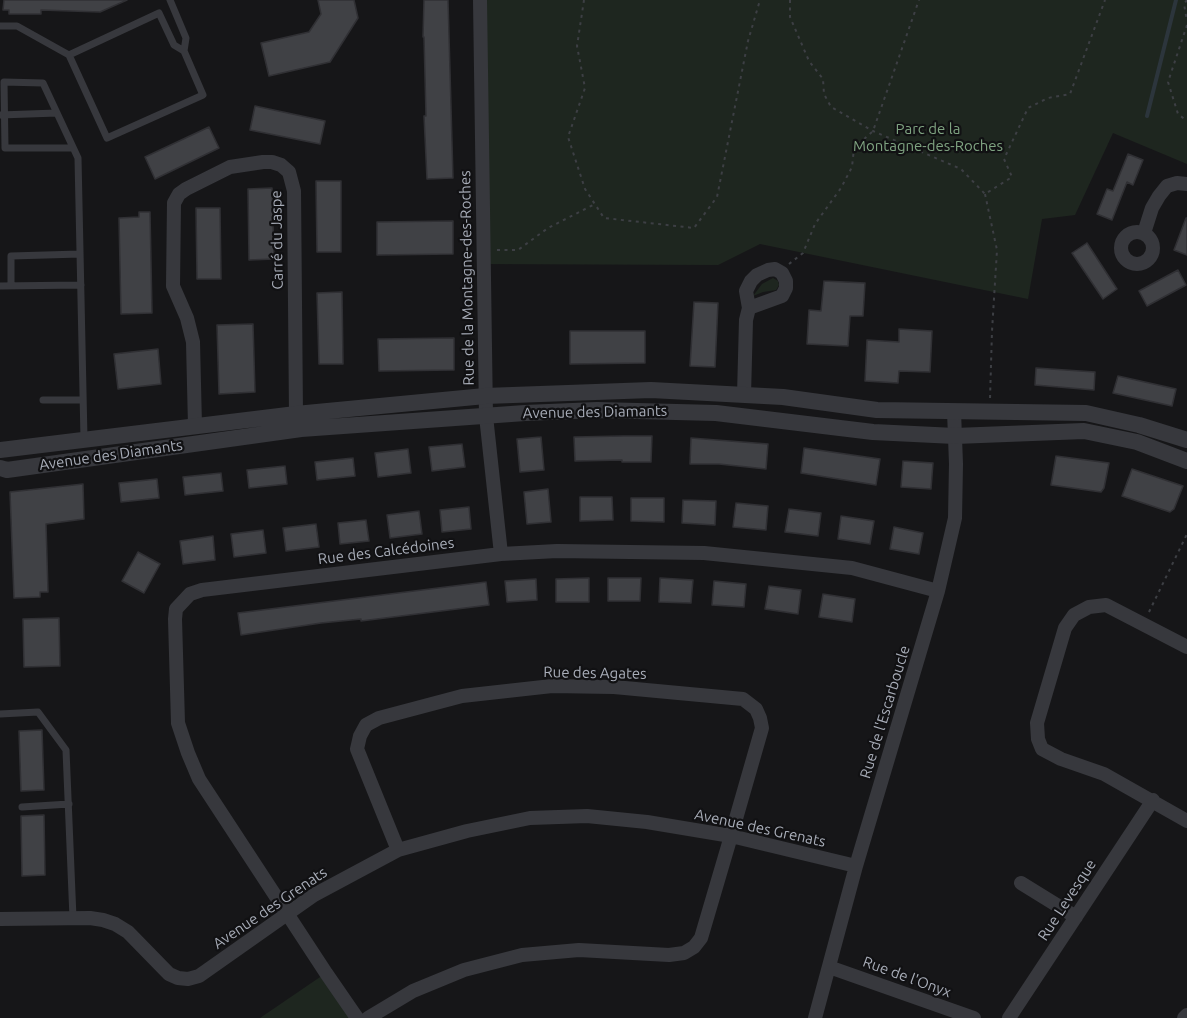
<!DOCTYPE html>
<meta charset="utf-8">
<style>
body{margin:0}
canvas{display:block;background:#161618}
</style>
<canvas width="1187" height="1018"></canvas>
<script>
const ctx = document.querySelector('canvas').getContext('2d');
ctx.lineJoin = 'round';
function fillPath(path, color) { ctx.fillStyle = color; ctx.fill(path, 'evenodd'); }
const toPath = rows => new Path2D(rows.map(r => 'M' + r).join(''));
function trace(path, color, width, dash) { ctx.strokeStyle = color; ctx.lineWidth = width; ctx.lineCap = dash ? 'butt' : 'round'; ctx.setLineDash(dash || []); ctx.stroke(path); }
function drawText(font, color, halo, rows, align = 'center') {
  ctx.font = font + ' Ubuntu,sans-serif'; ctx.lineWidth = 4.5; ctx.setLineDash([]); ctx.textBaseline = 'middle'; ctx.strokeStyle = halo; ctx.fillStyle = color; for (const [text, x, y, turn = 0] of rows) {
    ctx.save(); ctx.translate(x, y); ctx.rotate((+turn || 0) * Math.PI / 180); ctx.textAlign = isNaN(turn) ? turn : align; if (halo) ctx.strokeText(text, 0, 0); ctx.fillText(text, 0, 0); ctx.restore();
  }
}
const green = toPath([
 [480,0,1187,0,1187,164,1113,133,1075,215,1042,219,1028,299,760,244,718,265,482,264],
 [773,278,778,281,779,285,776,290,763,292,753,296,762,284],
 [326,973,357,1018,260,1018]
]);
const stream = toPath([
 [1147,116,1176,0]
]);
const building = toPath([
 [4,0,127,0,100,12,41,10,41,14,9,14,9,10,3,10,4,0],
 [318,0,354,0,358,18,330,62,269,76,261,43,309,32,321,14,318,0],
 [424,0,448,0,453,178,427,179,424,116,426,116,424,37,423,37,424,0],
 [255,106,325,121,320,144,250,130,255,106],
 [209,127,219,148,155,179,145,157,209,127],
 [1128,154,1143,160,1133,185,1127,182,1112,220,1097,214,1107,189,1113,191,1128,154],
 [316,181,341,181,341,252,317,252,316,181],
 [272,188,274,259,249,260,248,189,272,188],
 [196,208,220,208,221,279,197,279,196,208],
 [139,212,150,212,152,313,121,314,119,218,139,217,139,212],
 [1186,218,1187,218,1187,255,1174,250,1186,218],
 [453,221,453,254,377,255,377,222,453,221],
 [1087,243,1117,289,1103,299,1072,253,1087,243],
 [1178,270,1186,285,1147,306,1139,291,1178,270],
 [824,281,865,283,863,316,850,316,848,346,807,344,809,310,821,311,824,281],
 [342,292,343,364,319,364,317,293,342,292],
 [694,302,718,303,715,367,690,366,694,302],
 [253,324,255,392,219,394,217,325,253,324],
 [899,329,932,331,930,372,899,371,898,383,865,381,867,340,899,342,899,329],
 [570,331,645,331,645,363,570,364,570,331],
 [454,338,454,370,379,371,378,339,454,338],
 [158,349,161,384,118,389,114,354,158,349],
 [1036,368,1095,372,1094,390,1035,385,1036,368],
 [1118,376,1176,389,1172,406,1113,393,1118,376],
 [623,436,652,436,651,462,622,462,622,460,575,461,574,437,623,436],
 [541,437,544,470,520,472,517,439,541,437],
 [691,438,768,444,766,469,719,464,690,464,691,438],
 [462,444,465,467,432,471,429,447,462,444],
 [804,448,880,459,876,485,801,473,804,448],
 [408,449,411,473,378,477,375,453,408,449],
 [1056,456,1109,463,1104,488,1101,492,1051,485,1056,456],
 [353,458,355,476,317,480,315,462,353,458],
 [903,461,933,463,931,489,901,487,903,461],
 [285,466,287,484,249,488,247,470,285,466],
 [1132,469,1183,486,1174,509,1170,512,1122,496,1132,469],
 [221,473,223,491,185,495,183,477,221,473],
 [157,479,159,498,121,502,119,483,157,479],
 [83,484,84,519,46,524,48,592,40,592,40,597,14,598,10,492,83,484],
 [548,489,551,522,527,524,524,492,548,489],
 [580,497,612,497,613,520,580,521,580,497],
 [631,498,664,498,664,522,631,521,631,498],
 [683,500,716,501,715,525,682,523,683,500],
 [736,503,768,506,766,530,733,527,736,503],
 [469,507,471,529,442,532,440,510,469,507],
 [789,509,821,513,818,536,785,532,789,509],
 [419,511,422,534,390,538,387,515,419,511],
 [841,516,874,521,870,544,838,539,841,516],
 [366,520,369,541,340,544,338,523,366,520],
 [316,524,319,547,286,551,283,528,316,524],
 [894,527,923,533,919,554,890,549,894,527],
 [263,530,266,553,234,557,231,534,263,530],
 [213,536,215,560,183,564,180,541,213,536],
 [138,552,160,564,144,593,122,581,138,552],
 [589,578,589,602,556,602,556,579,589,578],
 [608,578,641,578,640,601,608,601,608,578],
 [660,578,693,580,691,603,659,602,660,578],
 [536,579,537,600,507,602,505,581,536,579],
 [714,581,746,584,744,607,712,605,714,581],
 [486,582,489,605,361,621,361,619,321,623,241,635,238,613,486,582],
 [769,586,801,590,798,614,765,609,769,586],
 [823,594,855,599,852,622,819,617,823,594],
 [59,618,60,666,24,667,23,619,59,618],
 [42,730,44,790,21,791,19,731,42,730],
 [44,815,45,875,22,876,21,816,44,815]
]);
const path = toPath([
 [584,0,577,46,585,88,568,137,585,189,604,218,694,228,717,197,748,41,760,0],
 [790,0,790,17,809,61,823,79,824,94,831,107,873,131,961,169,985,194,1012,177,1004,159,1028,108,1048,98,1070,94,1105,0],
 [1187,0,1184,4,1187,21],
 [1187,25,1168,82,1178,114,1187,121],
 [985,194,997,250,992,331,990,399],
 [497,250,518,250,548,228,595,204],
 [789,264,803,253,815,224,841,188,852,167,854,148,873,131,919,0],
 [1149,612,1187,534]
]);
const service = toPath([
 [170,0,186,38,184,51],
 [0,26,17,26,69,55,107,138,203,95,184,51,174,45,159,13,69,55],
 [0,115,57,113],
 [73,148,5,148,4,82,43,83,78,158,84,439],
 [0,286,81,285],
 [11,286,11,256,80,254],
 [43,400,83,400],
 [0,714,38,712,66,750,73,918],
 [22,807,69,804]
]);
const minor = toPath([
 [480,0,486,416,501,554],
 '1121 248a16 16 0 1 1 32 0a16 16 0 1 1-32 0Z',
 [1144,233,1152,208,1159,196,1167,186,1177,183,1187,184],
 [744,395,746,320,749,308,746,291,751,281,757,275,768,270,775,269,782,273,786,281,786,288,782,296,749,308],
 [195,426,193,342,187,318,173,286,174,203,179,194,186,189,230,167,263,162,272,162,281,165,289,172,294,191,296,414],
 [1187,647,1106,605,1089,607,1074,615,1065,628,1037,723,1038,739,1042,749,1061,759,1104,774,1187,821],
 [1021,883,1076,917],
 [0,919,90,918,103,920,115,924,128,932,169,974,178,978,188,979,199,976,314,895,398,850,467,831,530,818,587,816,647,822,731,836,856,866],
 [829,967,974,1018],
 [357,1018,326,973,199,779,188,753,178,723,175,619,176,609,190,594,202,590,501,554,557,551,704,553,852,568,938,591],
 [368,1018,413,991,464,970,522,955,579,950,669,955,684,953,694,947,701,938,731,836,762,728,760,718,756,709,743,699,614,687,552,686,462,696,379,718,366,725,360,736,357,749,398,850],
 [815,1018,856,866,938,591,955,518,956,464,954,411],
 [1009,1018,1153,800],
 [1184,1018,1187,1015]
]);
const tertiary = toPath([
 [0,450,296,414,485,396,651,390,783,397,877,410,1086,413,1139,425,1187,440],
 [0,468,7,470,301,429,525,413,597,410,716,413,873,432,955,436,1084,431,1137,442,1187,461]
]);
const parkNames = [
 ["Parc de la",928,129],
 ["Montagne-des-Roches",928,146]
];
const streetNames = [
 ["Carré du Jaspe",277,240,-91],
 ["Rue de la Montagne-des-Roches",467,278,-91],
 ["Avenue des Diamants",595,412,-1],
 ["Avenue des Diamants",111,455,-8],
 ["Rue des Calcédoines",386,551,-7],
 ["Rue des Agates",595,673,1],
 ["Rue de l'Escarboucle",885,712,-73],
 ["Avenue des Grenats",760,828,12],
 ["Rue Levesque",1067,900,-57],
 ["Avenue des Grenats",270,908,-34],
 ["Rue de l'Onyx",907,977,20]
];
fillPath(green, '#1e261f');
trace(stream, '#2c353c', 4);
fillPath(building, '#404145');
trace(building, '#303034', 1.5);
trace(path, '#3d3f44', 2, [3, 4.5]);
trace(service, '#37383d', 7);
trace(minor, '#37383d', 14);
trace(tertiary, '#37383d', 16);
drawText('15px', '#7fa381', '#111113', parkNames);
drawText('15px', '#a8adb8', '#111113', streetNames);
</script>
